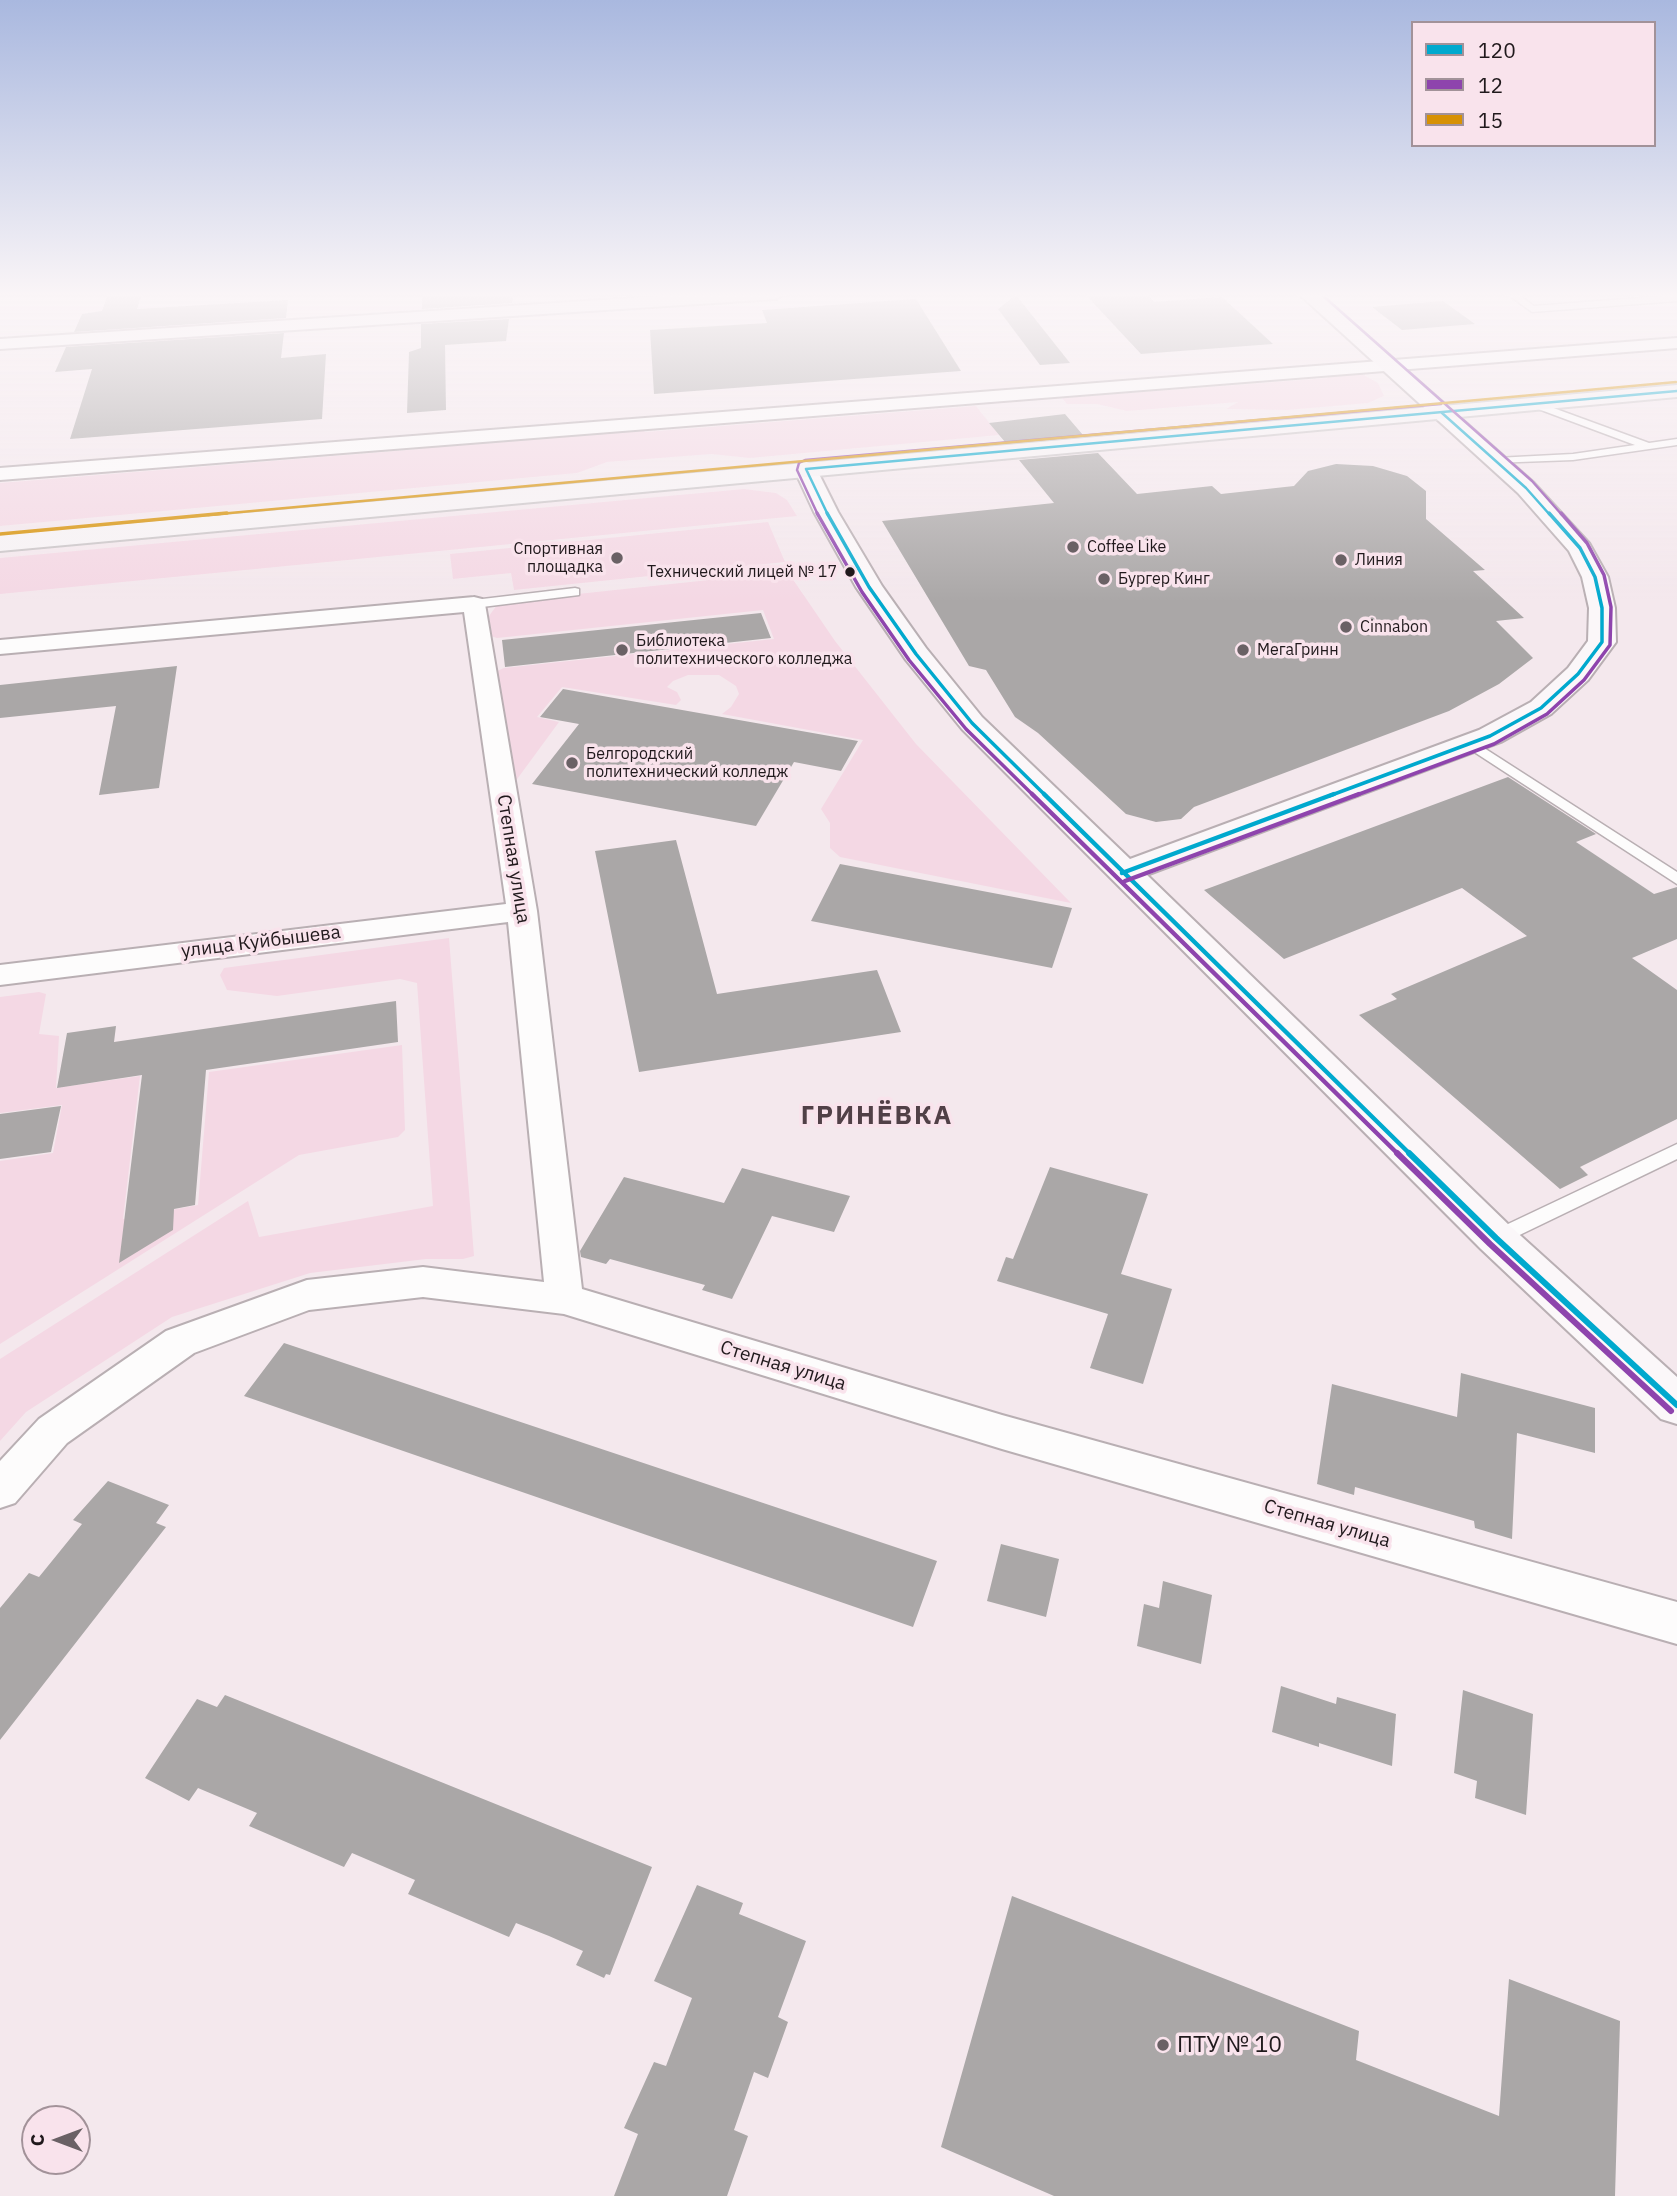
<!DOCTYPE html>
<meta charset="utf-8">
<style>
body{margin:0}
#map{position:relative;width:1677px;height:2196px;overflow:hidden;background:#f4e8ed;font-family:"IBM Plex Sans",sans-serif}
canvas{display:block}
.legend{position:absolute;left:1411px;top:21px;width:245px;height:126px;box-sizing:border-box;background:#f9e3ec;border:2px solid #a29299;margin:0;padding:9px 12px;list-style:none;font-size:21px;color:#20191c}
.legend li{display:flex;align-items:center;gap:14px;height:35px}
.legend b{width:35px;border:2px solid #a29299}
.north{position:absolute;left:21px;top:2105px;width:70px;height:70px;box-sizing:border-box;background:#f9e3ec;border:2px solid #a29299;border-radius:50%;rotate:270deg;font-size:19px;font-weight:700;line-height:28px;text-align:center;color:#20191c}
.north::after{content:'';display:block;margin:auto;width:24px;height:32px;background:#6a6165;clip-path:polygon(50% 0,100% 100%,50% 72%,0 100%)}
</style>
<div id="map">
<canvas width="1677" height="2196"></canvas>
<ul class="legend">
<li><b style="height:9px;background:#00a9ce"></b>120</li>
<li><b style="height:9px;background:#8e44ad"></b>12</li>
<li><b style="height:9px;background:#d79104"></b>15</li>
</ul>
<div class="north">С</div>
</div>
<script>
const ctx = document.querySelector('canvas').getContext('2d');
ctx.lineJoin = 'round';
function fillPath(path, color) { ctx.fillStyle = color; ctx.fill(path, 'evenodd'); }
const toPath = rows => new Path2D(rows.map(r => 'M' + r).join(''));
function trace(path, color, width, dash) { ctx.strokeStyle = color; ctx.lineWidth = width; ctx.lineCap = dash ? 'butt' : 'round'; ctx.setLineDash(dash || []); ctx.stroke(path); }
function drawText(font, color, halo, rows, align = 'center') {
  ctx.font = font + ' "IBM Plex Sans",sans-serif'; ctx.lineWidth = 7; ctx.setLineDash([]); ctx.textBaseline = 'middle'; ctx.strokeStyle = halo; ctx.fillStyle = color; for (const [text, x, y, turn = 0] of rows) {
    ctx.save(); ctx.translate(x, y); ctx.rotate((+turn || 0) * Math.PI / 180); ctx.textAlign = isNaN(turn) ? turn : align; if (halo) ctx.strokeText(text, 0, 0); ctx.fillText(text, 0, 0); ctx.restore();
  }
}
const green = toPath([
 [1322,371,1362,374,1378,383,1384,396,1368,403,1287,410,1226,409,1238,402,1127,411,1097,404,1067,404,1062,398,1328,378],
 [976,406,999,435,750,458,711,454,607,462,577,473,0,526,0,483,420,449,427,442,642,425,645,432],
 [744,489,776,493,787,500,797,516,0,594,0,558],
 [768,522,785,562,514,590,511,573,453,579,450,554],
 [765,574,792,578,835,641,916,744,1071,903,840,857,830,848,830,823,821,809,863,740,722,714,731,707,739,694,736,686,719,675,688,675,673,681,667,687,677,692,681,700,676,705,562,687,537,717,559,722,512,786,495,672,504,668,774,639,763,610,497,638,491,636,489,616,497,605,512,601],
 [449,938,474,1256,463,1259,426,1259,310,1273,172,1317,26,1412,0,1441,0,1359,248,1201,259,1237,433,1206,417,983,400,979,277,996,227,990,220,975,224,968],
 [39,992,46,994,39,1034,59,1036,56,1088,140,1076,123,1219,198,1205,209,1072,402,1045,405,1130,398,1137,299,1155,0,1344,0,1161,53,1153,62,1105,0,1113,0,997]
]);
const building = toPath([
 [108,294,142,294,137,309,288,300,286,318,74,332,82,314,102,311],
 [422,294,513,294,512,303,422,309],
 [1085,294,1147,294,1154,302,1222,297,1273,344,1141,354],
 [1016,295,1070,363,1040,365,998,309],
 [916,299,961,371,654,394,650,330,767,323,762,310],
 [1443,301,1475,324,1402,330,1372,307],
 [509,319,506,341,445,345,446,410,407,413,409,352,421,348,421,324],
 [284,333,281,358,326,354,322,419,70,439,92,369,55,372,66,347],
 [1065,414,1083,435,1005,442,989,423],
 [1098,453,1137,494,1212,486,1221,494,1294,486,1308,471,1336,464,1373,466,1407,476,1426,491,1426,519,1485,570,1473,571,1524,618,1496,621,1533,658,1499,684,1449,711,1194,807,1181,819,1156,822,1126,814,1038,733,1015,717,986,670,969,666,882,521,1054,503,1019,460],
 [761,613,771,638,505,667,502,640],
 [177,666,159,788,99,795,116,706,0,718,0,685],
 [563,689,858,741,841,771,794,762,756,826,532,784,579,724,540,717],
 [1508,777,1596,834,1576,842,1654,894,1677,887,1677,939,1632,958,1677,990,1677,1119,1580,1167,1588,1175,1560,1189,1359,1015,1397,999,1391,994,1527,936,1462,888,1284,959,1204,890],
 [676,840,717,994,877,970,901,1032,639,1072,595,851],
 [840,864,1072,908,1052,968,811,921],
 [396,1001,398,1042,206,1070,195,1205,174,1209,173,1230,119,1263,142,1075,57,1088,67,1033,116,1026,114,1042],
 [61,1106,51,1152,0,1159,0,1114],
 [1050,1167,1148,1194,1121,1274,1172,1289,1143,1384,1090,1368,1108,1314,997,1281,1006,1257,1013,1259],
 [742,1168,850,1196,834,1232,772,1216,732,1299,702,1290,705,1285,610,1259,606,1264,581,1257,580,1251,624,1177,724,1203],
 [284,1343,937,1561,913,1627,244,1396],
 [1461,1373,1595,1408,1595,1453,1517,1433,1512,1539,1475,1528,1474,1521,1355,1487,1354,1495,1317,1484,1332,1384,1457,1417],
 [108,1481,169,1505,156,1523,166,1527,0,1740,0,1608,29,1573,39,1577,82,1524,73,1520],
 [1001,1544,1059,1559,1046,1617,987,1601],
 [1163,1581,1212,1595,1201,1664,1137,1646,1144,1604,1159,1608],
 [1281,1686,1336,1704,1337,1697,1396,1714,1392,1766,1319,1743,1319,1747,1272,1732],
 [1463,1690,1533,1714,1526,1815,1475,1798,1477,1781,1454,1773],
 [225,1695,652,1867,610,1975,606,1974,604,1978,576,1965,583,1951,549,1936,516,1923,509,1937,408,1894,415,1880,352,1853,344,1867,249,1826,257,1813,198,1788,189,1801,145,1778,197,1699,217,1707],
 [697,1885,743,1903,739,1914,806,1941,778,2017,788,2022,768,2078,754,2072,734,2130,748,2136,727,2196,614,2196,638,2134,624,2128,654,2062,666,2066,692,1998,654,1981],
 [1012,1896,1359,2031,1356,2060,1499,2116,1509,1979,1620,2021,1615,2196,1054,2196,941,2147]
]);
const lane = toPath([
 [1507,294,1517,294,1534,306,1677,295,1677,301,1532,312,1507,294],
 [1537,402,1649,443,1677,439,1677,445,1573,460,1492,463,1492,459,1496,458,1573,454,1635,445,1533,407,1532,405,1537,402],
 [575,588,579,589,579,595,474,608,468,604,474,600,575,588],
 [1470,739,1677,872,1677,884,1465,746,1465,740,1470,739],
 [1677,1144,1677,1159,1503,1243,1496,1245,1489,1243,1486,1238,1489,1233,1677,1144]
]);
const street = toPath([
 [694,294,784,294,776,299,0,349,0,339,694,294],
 [1677,338,1677,348,0,480,0,468,1677,338],
 [474,597,482,599,485,604,537,911,582,1289,1002,1415,1677,1602,1677,1644,1002,1449,564,1314,423,1297,309,1310,194,1353,67,1443,15,1503,0,1508,0,1461,39,1419,166,1331,307,1280,423,1267,544,1282,508,922,0,985,0,965,506,904,464,612,0,654,0,640,474,597]
]);
const secondary = toPath([
 [1299,294,1320,294,1534,483,1589,543,1608,577,1615,608,1616,642,1588,680,1551,714,1501,742,1147,875,1511,1227,1677,1377,1677,1424,1661,1419,1481,1249,962,729,906,660,856,587,814,512,794,469,798,464,806,462,814,464,838,512,882,586,926,648,982,717,1130,859,1479,730,1531,702,1568,668,1588,641,1589,608,1582,577,1569,551,1518,493,1299,294]
]);
const primary = toPath([
 [1677,385,1677,397,0,551,0,535,1677,385]
]);
const bus1Far3 = toPath([
 [1442,413,1526,488,1550,515],
 [828,515,806,469,1677,391]
]);
const bus1Far2 = toPath([
 [827,513,869,587,916,654,972,723,1046,796],
 [1329,796,1490,736,1541,708,1578,674,1602,642,1602,608,1595,577,1580,548,1549,513]
]);
const bus1Far1 = toPath([
 [1044,794,1411,1155],
 [1122,873,1334,794]
]);
const bus1 = toPath([
 [1409,1153,1496,1238,1677,1405]
]);
const bus2Far3 = toPath([
 [1321,294,1532,481,1562,515],
 [818,515,797,470,799,463,805,460,1441,404]
]);
const bus2Far2 = toPath([
 [817,513,862,592,909,660,966,729,1034,796],
 [1354,796,1494,744,1547,714,1584,680,1610,645,1611,607,1604,575,1587,543,1561,513]
]);
const bus2Far1 = toPath([
 [1032,794,1399,1155],
 [1125,881,1359,794]
]);
const bus2 = toPath([
 [1397,1153,1490,1244,1671,1411]
]);
const bus3Far1 = toPath([
 [208,515,1676,382]
]);
const bus3 = toPath([
 [0,534,227,513]
]);
const markers = [
 [1073,547,7,"#6a6165"],
 [617,558,7,"#6a6165"],
 [1341,560,7,"#6a6165"],
 [850,572,6,"#20191c"],
 [1104,579,7,"#6a6165"],
 [1346,627,7,"#6a6165"],
 [622,650,7,"#6a6165"],
 [1243,650,7,"#6a6165"],
 [572,763,7,"#6a6165"],
 [1163,2045,7,"#6a6165"]
];
const farPoinames = [
 ["Coffee Like",1087,547],
 ["Спортивная",603,549,"right"],
 ["площадка",603,567,"right"],
 ["Линия",1355,560],
 ["Бургер Кинг",1118,579],
 ["Cinnabon",1360,627],
 ["Библиотека",636,641],
 ["политехнического колледжа",636,659],
 ["МегаГринн",1257,650],
 ["Белгородский",586,754],
 ["политехнический колледж",586,772]
];
const farBusnames = [
 ["Технический лицей № 17",837,572]
];
const streetNames = [
 ["Степная улица",513,859,81],
 ["улица Куйбышева",261,942,-7],
 ["Степная улица",783,1366,17],
 ["Степная улица",1327,1524,16]
];
const nearPoinames = [
 ["ПТУ № 10",1177,2045]
];
const districtNames = [
 ["ГРИНЁВКА",877,1116]
];
fillPath(green, '#f4d8e4');
fillPath(building, '#aaa7a7');
trace(lane, '#b9afb3', 3);
trace(street, '#b9afb3', 4);
trace(secondary, '#b9afb3', 4);
trace(primary, '#cac5c7', 4);
fillPath(lane, '#fdfcfc');
fillPath(street, '#fdfcfc');
fillPath(secondary, '#fbf7f9');
fillPath(primary, '#f7f3f5');
trace(bus1Far3, '#00a9ce', 2.5);
trace(bus1Far2, '#00a9ce', 3.5);
trace(bus1Far1, '#00a9ce', 4.5);
trace(bus1, '#00a9ce', 6);
trace(bus2Far3, '#8e44ad', 2.5);
trace(bus2Far2, '#8e44ad', 3.5);
trace(bus2Far1, '#8e44ad', 4.5);
trace(bus2, '#8e44ad', 6);
trace(bus3Far1, '#d79104', 2.5);
trace(bus3, '#d79104', 3.5);
const sky = ctx.createLinearGradient(0, 0, 0, 602);
sky.addColorStop(0, '#a9b8df');
sky.addColorStop(0.49, '#faf5f7');
sky.addColorStop(1, '#faf5f700');
ctx.fillStyle = sky;
ctx.fillRect(0, 0, 1677, 602);
for (const [x, y, r, color] of markers) { const dot = new Path2D(); dot.arc(x, y, r, 0, 2 * Math.PI); ctx.fillStyle = color; ctx.fill(dot); trace(dot, '#f9e3ec', 2.5); }
drawText('16px', '#20191c', '#f9e3ec', farPoinames, 'left');
drawText('16px', '#20191c', '#f9e3ec', farBusnames, 'right');
drawText('19px', '#20191c', '#f9e3ec', streetNames);
drawText('23px', '#20191c', '#f9e3ec', nearPoinames, 'left');
ctx.letterSpacing = '2px';
drawText('bold 26px', '#514047', '#f9e3ec', districtNames);
ctx.letterSpacing = '0px';
</script>
